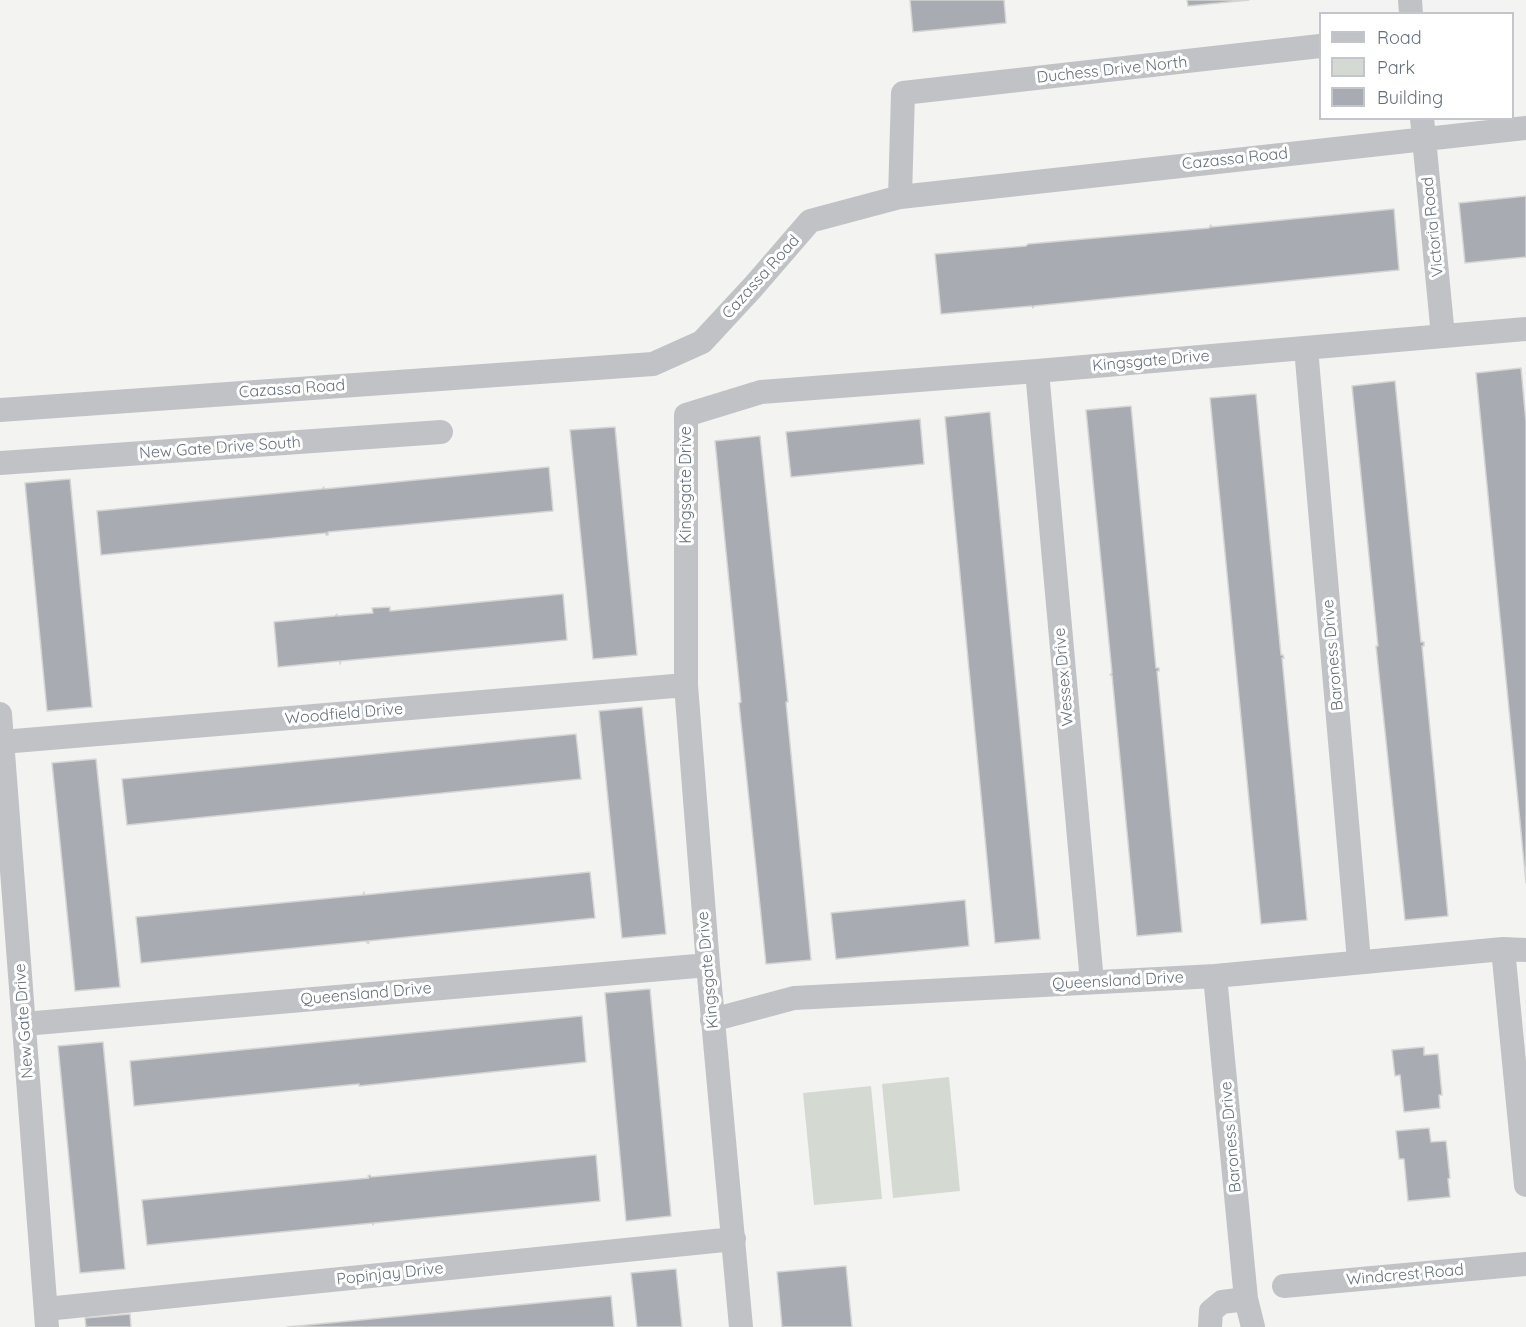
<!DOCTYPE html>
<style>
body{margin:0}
#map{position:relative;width:1526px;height:1327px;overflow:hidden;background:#f3f4f1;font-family:Quicksand,sans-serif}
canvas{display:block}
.legend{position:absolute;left:1319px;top:12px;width:195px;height:108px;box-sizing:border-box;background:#fff;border:2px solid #c2c5cb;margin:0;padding:8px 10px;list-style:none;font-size:18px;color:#666f7e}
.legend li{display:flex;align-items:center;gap:12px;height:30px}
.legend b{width:30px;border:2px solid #c2c5cb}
</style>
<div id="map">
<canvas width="1526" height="1327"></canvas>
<ul class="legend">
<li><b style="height:8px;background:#c0c2c5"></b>Road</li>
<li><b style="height:16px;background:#d4dad2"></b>Park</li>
<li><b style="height:16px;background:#a8acb2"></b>Building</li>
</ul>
</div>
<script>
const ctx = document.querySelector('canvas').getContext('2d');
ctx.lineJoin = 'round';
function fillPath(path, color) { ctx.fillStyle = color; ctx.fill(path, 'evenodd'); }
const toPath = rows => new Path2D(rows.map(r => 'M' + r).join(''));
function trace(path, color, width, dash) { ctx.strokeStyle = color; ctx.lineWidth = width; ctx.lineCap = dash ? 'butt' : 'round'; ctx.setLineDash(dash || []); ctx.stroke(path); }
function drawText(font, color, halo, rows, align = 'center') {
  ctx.font = font + ' Quicksand,sans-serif'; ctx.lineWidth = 6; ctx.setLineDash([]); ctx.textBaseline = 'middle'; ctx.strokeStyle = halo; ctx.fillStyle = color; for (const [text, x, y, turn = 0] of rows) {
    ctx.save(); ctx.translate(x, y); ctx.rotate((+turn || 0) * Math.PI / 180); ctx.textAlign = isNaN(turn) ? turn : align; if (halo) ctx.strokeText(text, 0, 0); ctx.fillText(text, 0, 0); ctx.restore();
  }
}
const green = toPath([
 [949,1077,960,1191,893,1198,882,1084],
 [871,1086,882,1199,814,1205,803,1093]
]);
const building = toPath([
 [910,0,1004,0,1006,23,913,32,910,0],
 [1187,0,1249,0,1188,6,1187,0],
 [1526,196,1526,257,1465,263,1459,203,1526,196],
 [1394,209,1399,270,1034,306,1033,308,1032,306,941,314,935,254,1026,246,1028,244,1209,228,1211,225,1211,227,1394,209],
 [1521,368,1526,422,1526,883,1476,373,1521,368],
 [1395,381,1421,642,1424,642,1424,646,1422,646,1448,916,1405,920,1376,646,1378,646,1352,386,1395,381],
 [1256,394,1281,655,1283,655,1284,658,1282,658,1307,920,1261,924,1210,398,1256,394],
 [1131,406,1156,668,1159,668,1159,671,1157,671,1182,932,1137,936,1112,675,1110,675,1112,673,1086,410,1131,406],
 [990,412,1040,939,995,943,945,417,990,412],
 [920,419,924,464,791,477,786,432,920,419],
 [615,427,637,655,593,659,570,430,615,427],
 [760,436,788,702,786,702,811,960,766,964,739,703,741,702,715,441,760,436],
 [549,467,553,511,328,532,328,535,326,535,326,533,101,555,97,511,322,489,324,487,324,489,549,467],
 [70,479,92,707,47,711,25,483,70,479],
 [563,594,567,640,341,661,340,664,340,661,278,667,274,622,335,616,337,614,337,616,373,613,372,608,390,607,390,611,563,594],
 [642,707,666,934,622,938,599,711,642,707],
 [576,734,581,779,127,825,122,779,576,734],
 [96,759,120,987,75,991,52,763,96,759],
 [590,872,595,918,368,941,369,943,367,943,367,941,141,963,136,917,363,895,364,892,364,895,590,872],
 [965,900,969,946,836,959,831,913,965,900],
 [650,989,671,1216,626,1221,605,993,650,989],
 [582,1016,586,1062,359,1086,359,1084,134,1106,130,1061,582,1016],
 [103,1042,125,1269,80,1273,58,1046,103,1042],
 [1424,1047,1424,1055,1438,1054,1442,1095,1439,1095,1440,1108,1404,1112,1400,1075,1395,1076,1392,1050,1424,1047],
 [1429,1128,1431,1142,1446,1141,1450,1178,1448,1179,1450,1197,1408,1201,1404,1159,1399,1159,1396,1131,1429,1128],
 [596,1155,600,1201,374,1223,373,1225,373,1223,147,1245,142,1200,369,1178,368,1176,370,1175,371,1177,596,1155],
 [846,1266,852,1327,782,1327,777,1272,846,1266],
 [676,1269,682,1327,637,1327,631,1273,676,1269],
 [611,1296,614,1327,287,1327,611,1296],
 [130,1314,131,1327,86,1327,85,1318,130,1314]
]);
const minor = toPath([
 [1410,0,1411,14],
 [1422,118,1443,336],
 [900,197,903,93,1320,46],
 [1306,348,1359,961],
 [1037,371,1092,982],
 [0,410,653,364,702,342,753,287,810,221,900,197,1526,128],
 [0,463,441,432],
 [0,714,47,1327],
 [2,742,686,685],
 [1503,949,1526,1185],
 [1215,976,1246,1299,1253,1327],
 [712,1020,794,998,1215,976,1503,949,1526,950],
 [24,1024,708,965],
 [1284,1286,1526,1264],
 [46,1309,734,1239],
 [741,1327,708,965,686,685,686,415,761,392,1037,371,1526,329],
 [1210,1327,1211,1311,1222,1302,1246,1299]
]);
const streetNames = [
 ["Duchess Drive North",1112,70,-6],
 ["Cazassa Road",1235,159,-6],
 ["Victoria Road",1433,227,-96],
 ["Cazassa Road",761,277,-48],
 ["Kingsgate Drive",1151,361,-5],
 ["Cazassa Road",292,389,-4],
 ["New Gate Drive South",220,448,-4],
 ["Kingsgate Drive",686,485,-90],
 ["Baroness Drive",1333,655,-95],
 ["Wessex Drive",1064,677,-95],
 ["Woodfield Drive",344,714,-5],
 ["Kingsgate Drive",708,970,-95],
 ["Queensland Drive",1118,981,-3],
 ["Queensland Drive",366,994,-5],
 ["New Gate Drive",24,1021,-94],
 ["Baroness Drive",1231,1137,-95],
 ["Popinjay Drive",390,1274,-6],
 ["Windcrest Road",1405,1275,-5]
];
fillPath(green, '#d4dad2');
fillPath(building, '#a8acb2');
trace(building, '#d5d5d4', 1.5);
trace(minor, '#c0c2c5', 24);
drawText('16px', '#666f7e', '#fff', streetNames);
</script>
